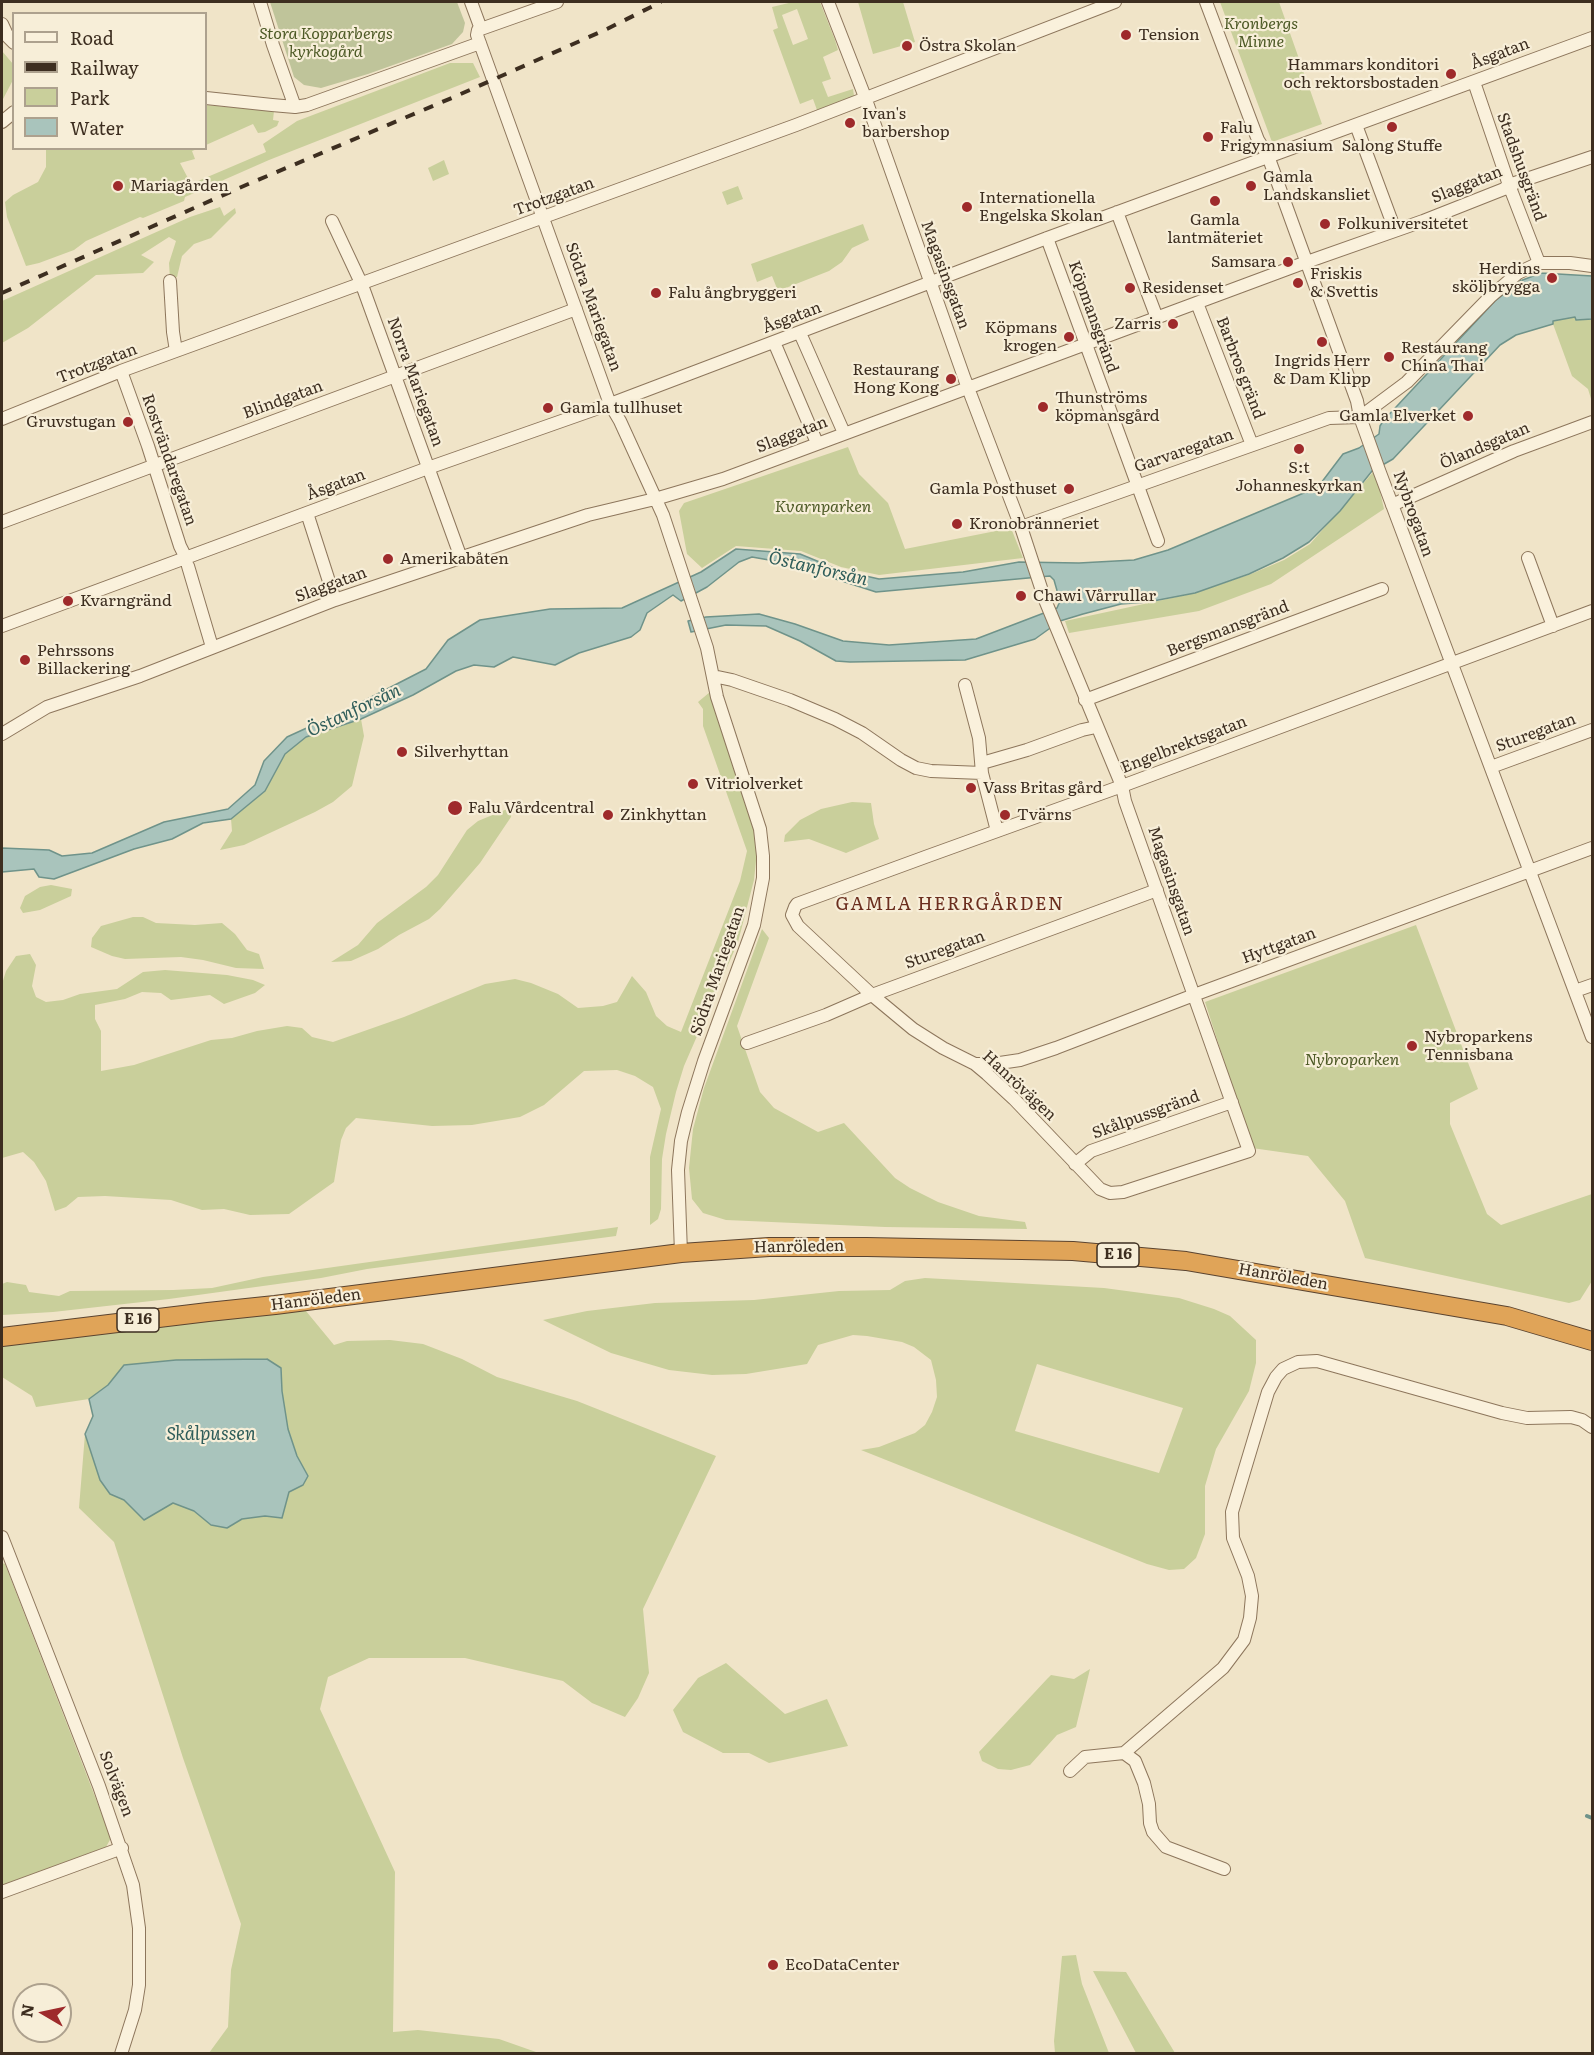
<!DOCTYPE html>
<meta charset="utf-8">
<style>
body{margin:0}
#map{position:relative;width:1594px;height:2055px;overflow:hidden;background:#f0e4c8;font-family:Literata,serif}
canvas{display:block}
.frame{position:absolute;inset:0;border:3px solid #3d2e20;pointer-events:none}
.legend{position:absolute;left:12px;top:12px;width:195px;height:138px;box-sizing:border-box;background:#f7eed8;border:2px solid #ada18e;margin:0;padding:8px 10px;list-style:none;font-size:18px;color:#3d2e20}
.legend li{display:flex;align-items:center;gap:12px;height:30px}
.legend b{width:30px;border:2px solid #ada18e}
.north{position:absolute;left:12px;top:1983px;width:60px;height:60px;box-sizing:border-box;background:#f7eed8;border:2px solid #ada18e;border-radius:50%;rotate:279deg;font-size:16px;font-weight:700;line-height:24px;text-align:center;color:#3d2e20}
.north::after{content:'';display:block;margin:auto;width:21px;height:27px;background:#9e2a2b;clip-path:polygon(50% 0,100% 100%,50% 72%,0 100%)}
</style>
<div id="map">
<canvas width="1594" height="2055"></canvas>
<div class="frame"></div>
<ul class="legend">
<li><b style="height:8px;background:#faf1dc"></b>Road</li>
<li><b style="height:8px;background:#3d2e20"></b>Railway</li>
<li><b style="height:16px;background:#c9cf9b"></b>Park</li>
<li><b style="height:16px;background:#a9c4bc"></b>Water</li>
</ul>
<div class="north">N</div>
</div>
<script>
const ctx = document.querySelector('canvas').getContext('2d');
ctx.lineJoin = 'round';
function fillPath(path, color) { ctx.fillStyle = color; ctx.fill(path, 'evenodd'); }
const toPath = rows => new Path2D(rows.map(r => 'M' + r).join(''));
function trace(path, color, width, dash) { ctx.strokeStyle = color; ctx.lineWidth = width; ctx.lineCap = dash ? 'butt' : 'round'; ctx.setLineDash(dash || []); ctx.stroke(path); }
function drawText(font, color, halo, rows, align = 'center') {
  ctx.font = font + ' Literata,serif'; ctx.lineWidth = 4.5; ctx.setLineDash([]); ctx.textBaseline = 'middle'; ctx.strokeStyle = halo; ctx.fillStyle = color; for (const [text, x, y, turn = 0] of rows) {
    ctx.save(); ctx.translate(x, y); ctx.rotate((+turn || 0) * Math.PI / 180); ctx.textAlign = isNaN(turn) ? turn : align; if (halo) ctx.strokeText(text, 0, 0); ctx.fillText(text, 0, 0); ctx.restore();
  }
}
const green = toPath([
 [793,2,820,2,835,40,838,50,823,57,831,79,822,82,828,97,853,89,854,96,817,110,813,99,800,104,773,30,778,28,772,7],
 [797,9,808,39,793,45,782,15],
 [858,2,903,2,915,42,873,54],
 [1220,2,1279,2,1322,124,1272,142],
 [2,51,13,64,14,78,2,101],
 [450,63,473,63,480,77,269,160,185,197,184,201,143,218,140,217,86,241,74,250,39,263,26,266,7,217,5,202,13,195,38,182,46,167,46,149,197,149,192,151,195,159,180,163,191,184,266,152,263,144,297,121],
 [206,105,274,111,273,120,279,121,277,126,265,132,258,133,253,124,206,145],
 [444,160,449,174,433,181,428,168],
 [738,186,743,199,727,205,722,192],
 [220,207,224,216,235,208,236,213,211,238,194,244,182,256,177,277,170,279,169,263,176,241,169,237,141,255,154,262,143,273,96,275,28,328,2,343,2,301,190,217],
 [863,224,869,240,852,248,842,262,829,271,778,291,772,276,757,282,751,264],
 [1575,317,1576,320,1592,319,1592,402,1588,389,1572,376,1553,324,1553,321],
 [848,447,859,474,888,503,905,549,1011,528,1023,558,879,575,841,567,801,551,736,546,702,568,687,554,679,511,684,503],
 [1375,470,1384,509,1271,584,1199,611,1069,633,1065,621,1195,593,1251,574,1284,560,1310,544],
 [710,692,753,825,757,851,754,880,738,942,684,1066,676,1092,666,1134,662,1159,661,1209,658,1219,650,1225,650,1157,661,1109,653,1087,635,1076,617,1070,584,1071,544,1105,520,1117,472,1125,432,1126,356,1118,346,1128,341,1140,334,1182,289,1214,250,1215,224,1209,202,1210,171,1200,105,1196,78,1197,66,1207,55,1211,46,1181,34,1162,23,1152,2,1158,2,984,6,971,16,956,30,954,36,965,32,986,36,997,46,1002,63,1000,80,994,117,989,143,972,165,970,227,975,253,980,265,985,255,993,224,1004,210,995,171,1000,161,993,142,992,125,999,95,1005,95,1019,101,1031,101,1071,134,1065,211,1040,232,1038,257,1031,287,1026,302,1028,312,1037,333,1042,404,1017,485,984,515,979,531,983,558,994,578,1008,603,1006,617,1002,632,976,646,992,656,1016,667,1026,681,1032,740,881,747,851,703,726,703,709,698,702],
 [361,719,364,736,352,786,333,802,315,812,244,845,220,850,232,831,231,819,265,791,285,754,306,737],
 [852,802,871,803,874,824,879,839,846,853,809,839,784,842,785,835,800,820,821,809],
 [512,807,511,817,480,863,440,909,429,919,399,935,378,949,351,961,331,962,358,945,377,923,426,887,438,875,467,830,478,821],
 [51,885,72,889,71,896,40,910,23,913,20,908,25,896,40,887],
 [133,917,143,917,156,923,195,925,222,923,235,934,247,950,259,954,264,969,236,968,203,960,181,957,125,959,112,956,91,947,92,938,101,926],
 [1416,925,1478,1089,1450,1103,1450,1124,1487,1214,1501,1225,1592,1194,1592,1281,1580,1300,1569,1303,1365,1258,1345,1201,1308,1156,1252,1148,1205,1002],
 [762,929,769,938,737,1026,760,1092,774,1108,818,1132,844,1123,895,1178,910,1188,938,1202,979,1216,1025,1222,1027,1229,885,1227,726,1220,703,1213,692,1199,689,1168,693,1129,704,1088],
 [618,1227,616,1236,367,1269,321,1278,169,1299,53,1312,2,1315,2,1284,7,1282,26,1285,29,1292,59,1296,70,1291,173,1290,212,1288,263,1277],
 [925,1278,1104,1288,1179,1298,1214,1309,1230,1316,1256,1340,1256,1363,1249,1391,1216,1449,1205,1486,1205,1534,1196,1558,1184,1569,1169,1570,1147,1564,861,1450,879,1447,915,1433,925,1425,932,1412,937,1397,936,1380,931,1360,914,1347,902,1342,867,1336,853,1335,818,1345,807,1364,746,1374,712,1375,669,1370,611,1353,543,1320,587,1311,655,1303,754,1300,839,1291,890,1290,905,1281],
 [1037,1364,1183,1408,1159,1473,1015,1431],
 [301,1305,334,1345,347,1341,390,1340,423,1344,462,1359,497,1377,577,1401,716,1456,643,1609,649,1673,638,1698,625,1717,592,1703,563,1681,465,1658,369,1658,328,1677,320,1709,395,1872,393,2032,418,2030,499,2039,536,2052,576,2053,209,2053,228,2027,231,1970,241,1924,183,1758,114,1542,79,1508,85,1434,100,1480,110,1494,124,1500,143,1519,173,1503,194,1511,211,1525,227,1528,242,1519,265,1516,282,1518,289,1492,303,1485,308,1476,297,1456,288,1429,282,1391,281,1369,267,1359,176,1360,125,1365,108,1385,89,1399,36,1407,32,1396,2,1377,2,1341],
 [2,1563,5,1564,111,1838,106,1847,2,1885],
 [726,1663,785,1714,827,1699,848,1746,769,1763,749,1753,723,1753,683,1732,673,1710,698,1678],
 [1090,1669,1076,1727,1057,1735,1030,1765,1011,1770,998,1769,982,1761,979,1752,1047,1679,1051,1675,1074,1679],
 [1076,1955,1082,1984,1109,2053,1055,2053,1054,2041,1062,1956],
 [1093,1971,1126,1972,1175,2053,1136,2053]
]);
const cemetery = toPath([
 [270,2,457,2,465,23,463,32,452,44,368,74,321,88,304,85,294,77]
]);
const water = toPath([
 [1541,273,1592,276,1592,319,1576,320,1575,317,1553,321,1553,324,1516,335,1500,345,1393,459,1372,471,1340,511,1309,542,1283,558,1249,574,1195,593,1148,602,1121,604,1083,614,1060,621,1035,639,965,660,850,662,836,661,800,641,766,626,726,625,691,632,688,621,706,617,759,614,795,624,843,641,889,645,976,639,1057,608,1060,601,1054,580,1050,576,876,592,786,563,752,557,739,562,707,587,681,601,673,595,647,613,640,630,631,637,579,653,555,665,513,657,494,667,474,665,456,671,413,695,361,719,306,737,285,754,265,791,231,819,203,823,172,839,134,849,54,879,39,877,34,869,2,872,2,848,49,850,62,856,92,853,164,822,228,809,255,785,264,761,287,737,346,710,426,669,448,640,480,620,550,609,622,608,701,572,736,549,800,554,839,570,879,579,963,572,1019,562,1079,563,1134,560,1168,550,1318,487,1343,454,1359,448,1379,434,1380,426,1383,421,1495,301,1520,281,1541,273],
 [267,1359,281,1368,282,1391,288,1429,297,1456,308,1476,303,1485,289,1492,282,1518,265,1516,242,1519,227,1528,211,1525,194,1511,173,1503,144,1520,124,1500,110,1494,100,1480,85,1434,93,1416,89,1399,108,1385,124,1365,176,1360,267,1359]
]);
const stream = toPath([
 [1587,1816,1592,1818]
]);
const minor = toPath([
 [260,2,273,45,295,107],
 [471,2,481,29],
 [557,2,478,30,477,35,610,404,620,421,663,515,707,648,717,697,760,829,763,856,763,878,754,925,704,1061,688,1112,681,1141,678,1170,681,1253],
 [828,2,865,97,965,380,1021,527,1045,600,1122,786,1125,801,1249,1151,1123,1192,1110,1193,1100,1189,1014,1099,987,1074,975,1064,943,1048,913,1029,872,995,798,926,792,915,795,907,797,904,928,856,1122,786,1592,611],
 [1206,2,1258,140,1268,156,1357,401,1360,417,1379,470,1592,1037],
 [2,24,8,37,14,43],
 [1474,82,1509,185,1539,263],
 [206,98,272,105,295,107,307,105,480,43],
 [2,122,14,112],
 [1356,125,1395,230],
 [1117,212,1157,318],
 [332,221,362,285,461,558],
 [1047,238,1158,541],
 [170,281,173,332,176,351],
 [1197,303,1252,445],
 [800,333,844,433],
 [774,342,817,443],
 [121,371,148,446,180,546,186,558],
 [2,419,121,371,796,125,1115,2],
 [1392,505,1514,451,1592,422],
 [307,513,335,600],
 [2,522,576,309],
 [1021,527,1329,418,1360,417,1407,382,1490,297,1518,273,1539,263,1570,263,1592,266],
 [1528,558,1553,626],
 [188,566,212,647],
 [2,626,428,468,610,404,1047,238,1592,38],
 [713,676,732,680,790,700,835,719,862,733,901,760,916,768,931,771,982,773],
 [965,685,979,738,982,773,997,831],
 [1085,700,1382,589],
 [2,734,47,707,140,676,335,600,588,515,655,499,723,479,1301,264,1423,221,1504,189,1509,185,1592,157],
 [982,763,1027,750,1082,730,1096,727],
 [1491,767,1592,730],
 [1575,991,1592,985],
 [747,1043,826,1015,872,995,1157,890],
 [975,1064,993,1064,1020,1060,1056,1048,1194,995,1592,848],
 [1075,1164,1091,1151,1232,1102],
 [2,1537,99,1786,133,1885,139,1928,139,1985,135,2010,121,2054],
 [1124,1753,1135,1761,1144,1783,1149,1804,1150,1823,1153,1832,1166,1847,1224,1869],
 [1070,1771,1085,1757,1124,1753,1223,1668,1244,1640,1250,1618,1252,1596,1248,1576,1233,1538,1232,1512,1268,1392,1276,1377,1283,1369,1298,1362,1317,1361,1502,1413,1527,1418,1571,1417,1582,1420,1592,1427],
 [2,1892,122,1848]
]);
const highway = toPath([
 [2,1337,208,1312,275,1305,681,1253,769,1247,867,1247,1073,1251,1186,1261,1507,1316,1592,1341]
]);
const rail = toPath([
 [2,293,246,185,454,97,607,29,661,2]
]);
const markers = [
 [1126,35,6,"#9e2a2b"],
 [907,46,6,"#9e2a2b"],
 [1451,74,6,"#9e2a2b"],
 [850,123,6,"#9e2a2b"],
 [1392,127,6,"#9e2a2b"],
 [1208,137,6,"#9e2a2b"],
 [118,186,6,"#9e2a2b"],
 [1251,186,6,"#9e2a2b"],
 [1215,201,6,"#9e2a2b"],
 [967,207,6,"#9e2a2b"],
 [1325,224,6,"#9e2a2b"],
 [1288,262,6,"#9e2a2b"],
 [1552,278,6,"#9e2a2b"],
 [1298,283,6,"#9e2a2b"],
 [1130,288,6,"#9e2a2b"],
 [656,293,6,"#9e2a2b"],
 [1173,324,6,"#9e2a2b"],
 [1069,337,6,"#9e2a2b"],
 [1322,342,6,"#9e2a2b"],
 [1389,357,6,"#9e2a2b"],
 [951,379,6,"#9e2a2b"],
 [1043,407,6,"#9e2a2b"],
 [548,408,6,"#9e2a2b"],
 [1468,416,6,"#9e2a2b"],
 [128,422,6,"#9e2a2b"],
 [1299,449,6,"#9e2a2b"],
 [1069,489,6,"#9e2a2b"],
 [957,524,6,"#9e2a2b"],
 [388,559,6,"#9e2a2b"],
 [1021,596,6,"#9e2a2b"],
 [68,601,6,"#9e2a2b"],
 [25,660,6,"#9e2a2b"],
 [402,752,6,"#9e2a2b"],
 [693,784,6,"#9e2a2b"],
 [971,788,6,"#9e2a2b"],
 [455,808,8,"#9e2a2b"],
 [608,815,6,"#9e2a2b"],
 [1005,815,6,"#9e2a2b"],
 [1412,1046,6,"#9e2a2b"],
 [773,1965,6,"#9e2a2b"]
];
const shields = [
 [1118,1255,42],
 [138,1320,42]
];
const shieldNames = [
 ["E 16",1118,1255],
 ["E 16",138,1320]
];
const parkNames = [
 ["Kronbergs",1261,24],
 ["Minne",1261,42],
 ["Stora Kopparbergs",326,34],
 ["kyrkogård",326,52],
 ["Kvarnparken",823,507],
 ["Nybroparken",1352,1060]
];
const poiNames = [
 ["Tension",1138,35],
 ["Östra Skolan",919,46],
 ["Hammars konditori",1439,65,"right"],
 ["och rektorsbostaden",1439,83,"right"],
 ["Ivan's",862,114],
 ["barbershop",862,132],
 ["Falu",1220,128],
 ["Frigymnasium",1220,146],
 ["Salong Stuffe",1392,146,"center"],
 ["Gamla",1263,177],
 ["Landskansliet",1263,195],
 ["Mariagården",130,186],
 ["Internationella",979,198],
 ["Engelska Skolan",979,216],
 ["Gamla",1215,220,"center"],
 ["lantmäteriet",1215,238,"center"],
 ["Folkuniversitetet",1337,224],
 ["Samsara",1276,262,"right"],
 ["Herdins",1540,269,"right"],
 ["sköljbrygga",1540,287,"right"],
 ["Friskis",1310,274],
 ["& Svettis",1310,292],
 ["Residenset",1142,288],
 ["Falu ångbryggeri",668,293],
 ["Zarris",1161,324,"right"],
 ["Köpmans",1057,328,"right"],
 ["krogen",1057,346,"right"],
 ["Restaurang",1401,348],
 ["China Thai",1401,366],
 ["Ingrids Herr",1322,361,"center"],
 ["& Dam Klipp",1322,379,"center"],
 ["Restaurang",939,370,"right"],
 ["Hong Kong",939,388,"right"],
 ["Thunströms",1055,398],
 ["köpmansgård",1055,416],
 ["Gamla tullhuset",560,408],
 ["Gamla Elverket",1456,416,"right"],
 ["Gruvstugan",116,422,"right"],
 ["S:t",1299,468,"center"],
 ["Johanneskyrkan",1299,486,"center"],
 ["Gamla Posthuset",1057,489,"right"],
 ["Kronobränneriet",969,524],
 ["Amerikabåten",400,559],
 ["Chawi Vårrullar",1033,596],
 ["Kvarngränd",80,601],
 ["Pehrssons",37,651],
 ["Billackering",37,669],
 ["Silverhyttan",414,752],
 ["Vitriolverket",705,784],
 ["Vass Britas gård",983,788],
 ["Falu Vårdcentral",468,808],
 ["Zinkhyttan",620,815],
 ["Tvärns",1017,815],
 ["Nybroparkens",1424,1037],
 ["Tennisbana",1424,1055],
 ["EcoDataCenter",785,1965]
];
const streetNames = [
 ["Åsgatan",1500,54,-21],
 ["Stadshusgränd",1521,167,70],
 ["Slaggatan",1467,185,-22],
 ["Trotzgatan",554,197,-20],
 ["Magasinsgatan",945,275,70],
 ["Södra Mariegatan",593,307,70],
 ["Köpmansgränd",1093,317,70],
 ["Åsgatan",792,318,-21],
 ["Trotzgatan",97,364,-21],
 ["Barbros gränd",1240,368,69],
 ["Norra Mariegatan",415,382,70],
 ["Blindgatan",283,400,-20],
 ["Slaggatan",792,435,-21],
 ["Ölandsgatan",1485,446,-23],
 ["Garvaregatan",1184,451,-19],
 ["Rostvändaregatan",169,460,71],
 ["Åsgatan",336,485,-21],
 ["Nybrogatan",1413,514,70],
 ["Slaggatan",331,585,-20],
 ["Bergsmansgränd",1228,629,-21],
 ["Sturegatan",1536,733,-20],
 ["Engelbrektsgatan",1184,745,-21],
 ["Magasinsgatan",1171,881,71],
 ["Hyttgatan",1279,946,-20],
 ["Sturegatan",945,950,-20],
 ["Södra Mariegatan",718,971,-71],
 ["Hanrövägen",1019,1086,43],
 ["Skålpussgränd",1146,1115,-20],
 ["Hanröleden",799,1247,-1],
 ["Hanröleden",1283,1277,10],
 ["Hanröleden",316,1300,-7],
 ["Solvägen",116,1784,69]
];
const waterNames = [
 ["Östanforsån",818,569,13],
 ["Östanforsån",354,711,-25],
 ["Skålpussen",211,1435]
];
const neighbourhoodNames = [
 ["GAMLA HERRGÅRDEN",950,905]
];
fillPath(green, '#c9cf9b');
fillPath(cemetery, '#bfc49a');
fillPath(water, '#a9c4bc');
trace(water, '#6f938a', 1.5);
trace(stream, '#6f938a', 4);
trace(minor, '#8d765c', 14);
trace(highway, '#5b4430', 20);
trace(minor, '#faf1dc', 12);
trace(highway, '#e0a458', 18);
trace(rail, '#3d2e20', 4, [10, 10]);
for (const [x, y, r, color] of markers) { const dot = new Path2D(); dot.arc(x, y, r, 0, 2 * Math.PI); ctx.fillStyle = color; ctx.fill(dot); trace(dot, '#f7eed8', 2); }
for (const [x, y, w] of shields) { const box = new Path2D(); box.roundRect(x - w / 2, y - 12, w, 24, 4.5); ctx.fillStyle = '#f7eed8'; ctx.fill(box); trace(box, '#3d2e20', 1.5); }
drawText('bold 15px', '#3d2e20', null, shieldNames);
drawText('italic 16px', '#4d5a26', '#f7eed8', parkNames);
drawText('16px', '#3d2e20', '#f7eed8', poiNames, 'left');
drawText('16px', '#3d2e20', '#f7eed8', streetNames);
drawText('italic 18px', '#2f5d5a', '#f7eed8', waterNames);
ctx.letterSpacing = '1.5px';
drawText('18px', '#6b2e1e', '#f7eed8', neighbourhoodNames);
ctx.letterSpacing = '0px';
</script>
